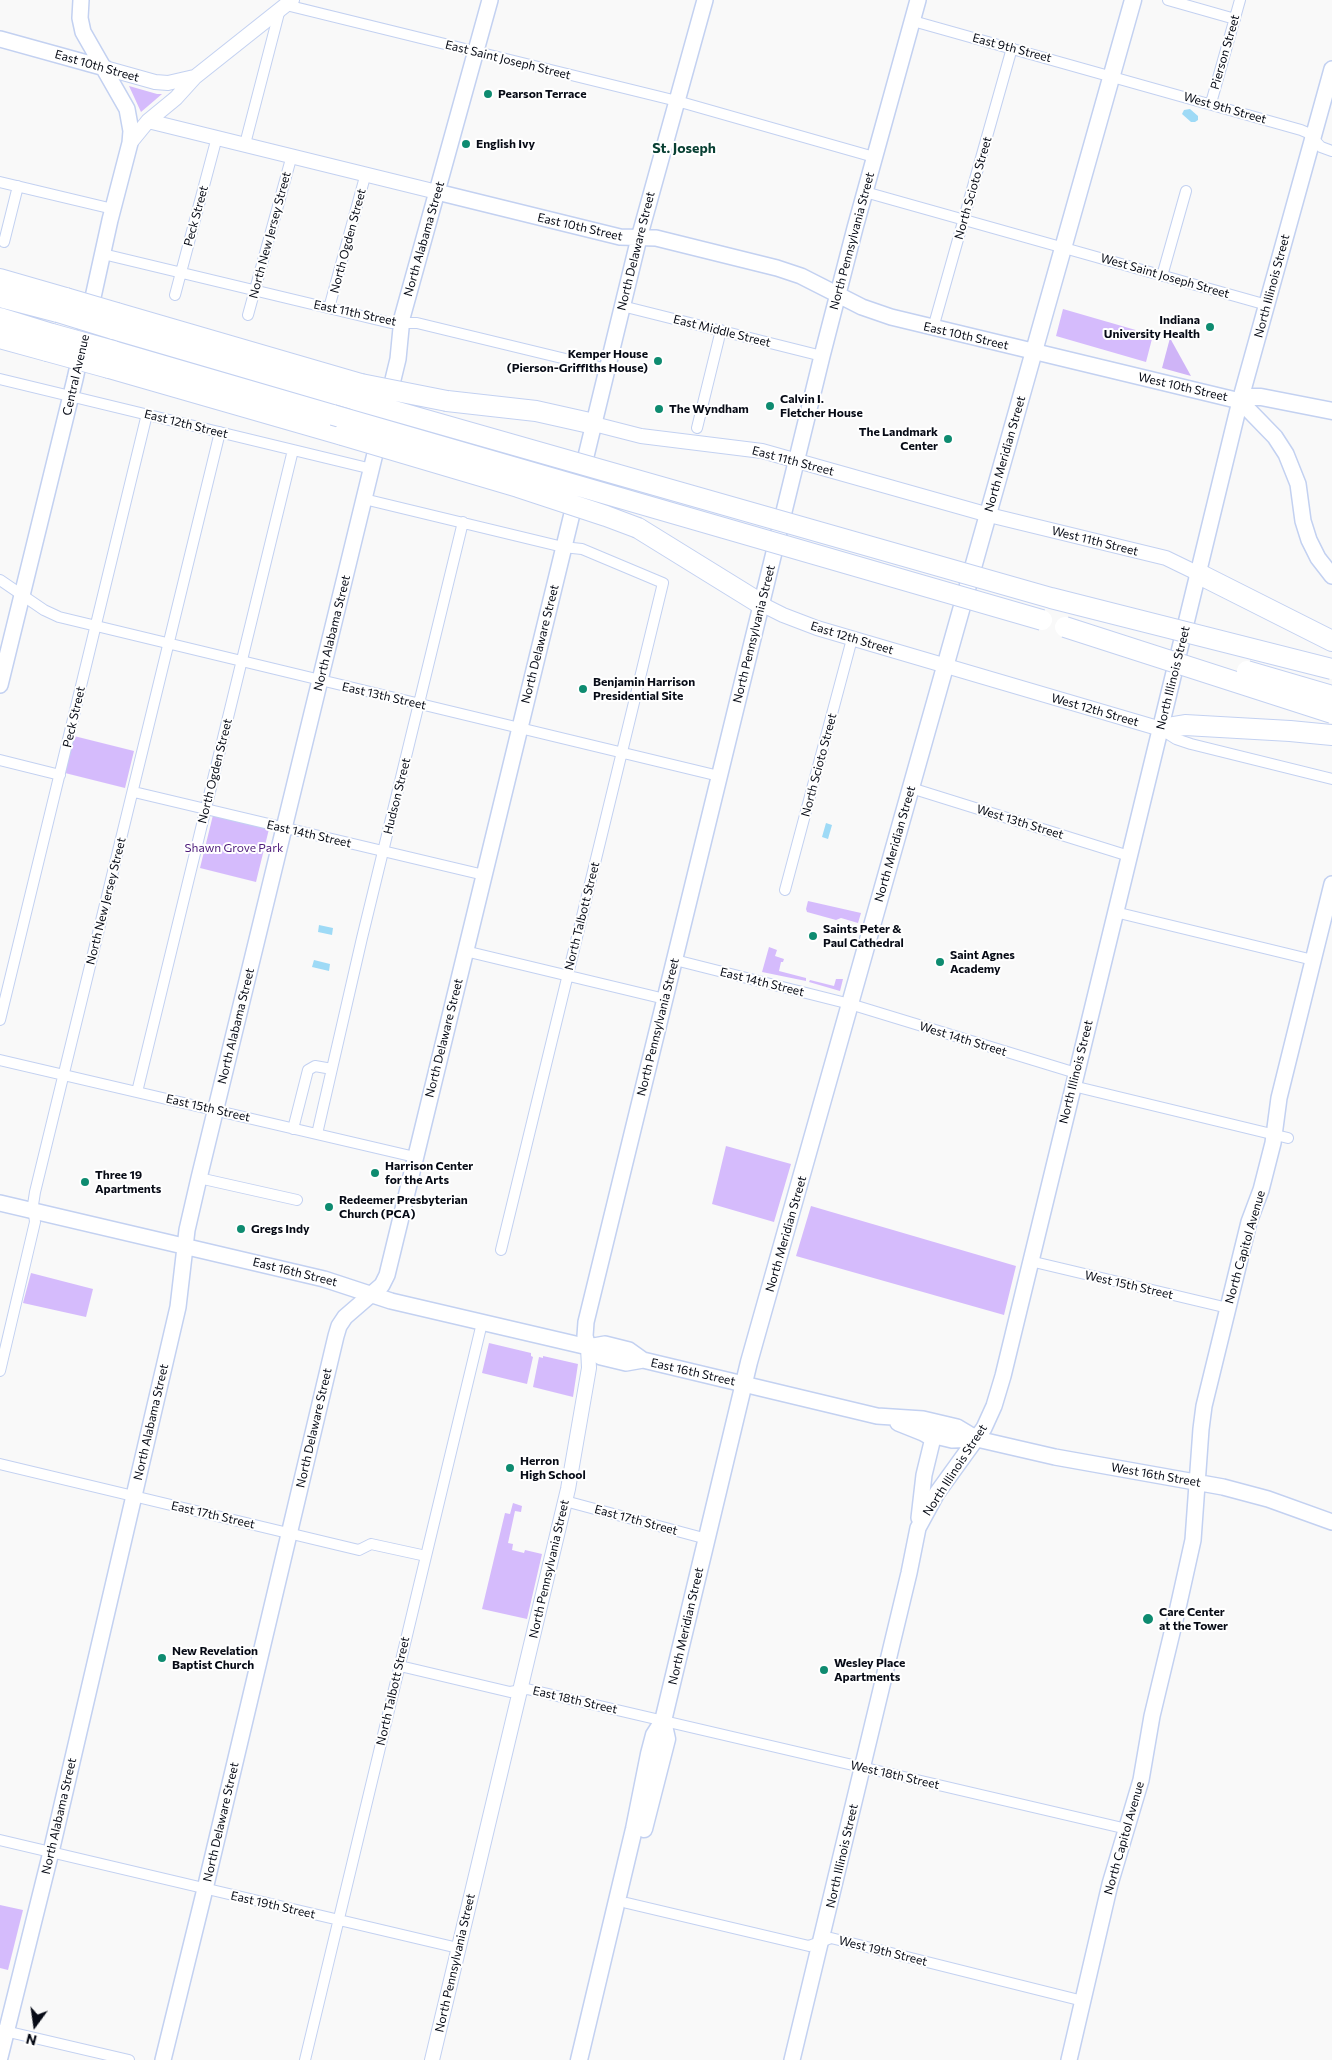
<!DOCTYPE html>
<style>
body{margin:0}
#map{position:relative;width:1332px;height:2060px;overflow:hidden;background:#f9f9f9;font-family:Commissioner,sans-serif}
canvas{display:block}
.north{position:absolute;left:10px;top:2000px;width:50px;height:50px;-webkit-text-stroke:4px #fff;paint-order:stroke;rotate:194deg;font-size:14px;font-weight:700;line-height:20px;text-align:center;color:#070b16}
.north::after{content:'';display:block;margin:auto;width:18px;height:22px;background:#070b16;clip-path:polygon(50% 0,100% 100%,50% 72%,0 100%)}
</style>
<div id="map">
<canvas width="1332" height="2060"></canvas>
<div class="north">N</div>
</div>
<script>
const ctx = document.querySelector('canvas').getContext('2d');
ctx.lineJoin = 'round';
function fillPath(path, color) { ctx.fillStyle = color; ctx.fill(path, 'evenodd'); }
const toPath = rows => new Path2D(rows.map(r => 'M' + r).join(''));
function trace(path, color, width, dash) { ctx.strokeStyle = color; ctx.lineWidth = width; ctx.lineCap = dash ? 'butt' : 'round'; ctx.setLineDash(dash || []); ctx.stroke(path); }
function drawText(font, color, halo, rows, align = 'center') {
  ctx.font = font + ' Commissioner,sans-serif'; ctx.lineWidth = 4; ctx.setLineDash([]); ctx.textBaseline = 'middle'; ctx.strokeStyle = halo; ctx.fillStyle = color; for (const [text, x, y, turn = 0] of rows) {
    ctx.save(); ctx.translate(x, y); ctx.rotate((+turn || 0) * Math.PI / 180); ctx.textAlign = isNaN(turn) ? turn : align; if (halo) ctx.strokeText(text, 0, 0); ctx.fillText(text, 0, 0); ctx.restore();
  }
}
const green = toPath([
 [129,86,157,94,162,94,141,112],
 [1063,309,1153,335,1146,362,1056,336],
 [74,736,134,751,125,788,65,773],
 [213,815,269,829,256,882,200,868],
 [808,901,861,913,858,923,841,918,836,920,807,912,806,909],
 [769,947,777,950,775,956,784,959,783,962,781,962,779,971,806,978,806,981,762,972],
 [836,979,843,979,840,991,809,982,810,980,834,986],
 [726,1146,791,1164,774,1222,712,1204],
 [811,1206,1016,1266,1004,1315,796,1256],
 [31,1273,93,1289,86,1317,23,1303],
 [489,1343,531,1353,531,1356,533,1357,527,1384,482,1373],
 [543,1356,578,1364,573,1397,533,1387,539,1357,543,1358],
 [513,1503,522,1506,521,1512,515,1511,508,1543,513,1544,512,1550,524,1553,525,1550,542,1554,527,1619,482,1609,505,1513,510,1514],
 [0,1905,23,1910,8,1970,0,1968]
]);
const forest = toPath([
 [1170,338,1191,376,1162,368]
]);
const water = toPath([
 [1190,109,1198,116,1198,120,1195,122,1191,122,1182,114,1184,110],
 [826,823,832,825,828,839,822,837],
 [319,925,333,928,332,935,318,932],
 [314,960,330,964,329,971,312,967]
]);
const minor = toPath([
 [1168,0,1235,19],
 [286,5,677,101,874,157],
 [913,21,1301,130,1308,133,1321,147,1332,151],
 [1211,103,1240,0],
 [245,144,280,9],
 [0,182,113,209],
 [865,192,1267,305],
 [4,242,18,186],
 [103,254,391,323,417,323,607,369],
 [1162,276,1186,191],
 [175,295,217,137],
 [622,306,822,356],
 [329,308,366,173],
 [248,315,292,155],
 [933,328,1012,48],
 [0,379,372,469],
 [697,428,721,330],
 [364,499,563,547,582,549,663,583,501,1250],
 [0,580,44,610,59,617,719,776],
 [1162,730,1176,739,1191,744,1332,779],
 [0,760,60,775],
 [911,788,1129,856],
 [134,792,484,875],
 [785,890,852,639],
 [1115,912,1313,960],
 [465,951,665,999],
 [675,960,850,1004,1076,1073],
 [0,1020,147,414],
 [0,1060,415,1157],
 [1073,1086,1288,1138],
 [137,1092,293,450],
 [293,1129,308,1070,315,1066,332,1069],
 [317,1134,362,938,463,522],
 [199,1178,297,1200],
 [1030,1261,1228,1308],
 [0,1371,35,1222,33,1205,35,1192,220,432],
 [0,1464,359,1550,371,1544,426,1556],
 [565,1501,707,1539],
 [400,1666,510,1692,527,1689,1127,1829],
 [0,1840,458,1948],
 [627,1903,809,1946,831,1938,1083,2001],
 [1,2030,129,2060],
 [305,2060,482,1323]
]);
const tertiary = toPath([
 [105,68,155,82,168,83,194,77],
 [148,121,437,192],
 [130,143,148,121,176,98,195,77,292,0],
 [594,424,641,436,762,451,989,515,1166,558,1199,574],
 [761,604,783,615,817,628,1161,729],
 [432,2060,568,1489,589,1368,588,1347]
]);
const secondary = toPath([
 [0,39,105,68],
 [437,192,620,237,656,238,777,268,801,276,862,307,891,317,1240,401],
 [1240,401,1275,437,1286,454,1298,484,1303,521,1309,540,1318,558,1332,576],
 [0,685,75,379,110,220,130,143,131,131,127,109,83,32,80,18,81,0],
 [0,1203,324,1279,391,1301,588,1347,601,1357,626,1363,643,1360,877,1416,923,1419,957,1427,977,1439],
 [588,1347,585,1336,586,1322,822,356,855,228,918,0],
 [588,1347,605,1344,629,1350,643,1360],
 [898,1423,923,1433,952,1440,977,1439,1055,1457,1223,1487,1268,1499,1332,1522],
 [919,1518,924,1475,932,1442,930,1437,923,1433],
 [1177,1612,1193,1540,1201,1429,1204,1406,1249,1222,1261,1190,1273,1143,1279,1098,1332,884],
 [0,2057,51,1852,178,1307,187,1230,199,1178,398,359,402,318,490,0],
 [163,2060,205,1889,336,1336,339,1326,345,1317,382,1285,387,1275,639,238,705,0],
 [792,2060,909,1573,918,1528,937,1493,984,1428,994,1406,1003,1376,1240,401,1332,69],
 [1069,2060,1110,1884,1141,1780,1152,1716,1176,1616]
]);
const primary = toPath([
 [1240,401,1250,397,1261,397,1332,411],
 [644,1829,667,1739,663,1721],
 [579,2060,634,1829,649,1754,654,1735,663,1721,749,1362,1133,0]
]);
const motorway = toPath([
 [0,279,66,298],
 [0,297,58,312],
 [117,313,361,384],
 [0,318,52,334],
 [113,329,356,400],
 [0,338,47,351],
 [113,351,333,415],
 [109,368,342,435],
 [447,401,536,411,594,424],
 [638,528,761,604],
 [1199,574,1332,641],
 [1161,729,1185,725,1290,731,1332,735]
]);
const motorwayBridge = toPath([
 [66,298,117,313],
 [58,312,113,329],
 [52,334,113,351],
 [47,351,109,368],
 [361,384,447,401],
 [356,400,1051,598,1332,669],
 [333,415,1042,620],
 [342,435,518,487,606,516,638,528],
 [1065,627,1332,713],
 [1247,671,1332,696]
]);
const markers = [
 [488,94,5,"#0e8b70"],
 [466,144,5,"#0e8b70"],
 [1210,327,5,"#0e8b70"],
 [658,361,5,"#0e8b70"],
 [770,406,5,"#0e8b70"],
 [659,409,5,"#0e8b70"],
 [948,439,5,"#0e8b70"],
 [583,689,5,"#0e8b70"],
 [813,936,5,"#0e8b70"],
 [940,962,5,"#0e8b70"],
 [375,1173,5,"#0e8b70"],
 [85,1182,5,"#0e8b70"],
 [329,1207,5,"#0e8b70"],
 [241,1229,5,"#0e8b70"],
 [510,1468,5,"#0e8b70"],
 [1148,1619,6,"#0e8b70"],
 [162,1658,5,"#0e8b70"],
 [824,1670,5,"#0e8b70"]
];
const streetNames = [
 ["East 9th Street",1012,48,15],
 ["Pierson Street",1225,52,-74],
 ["East Saint Joseph Street",508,60,14],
 ["East 10th Street",97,66,16],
 ["West 9th Street",1225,108,16],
 ["North Scioto Street",973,188,-74],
 ["Peck Street",196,216,-75],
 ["East 10th Street",580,227,13],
 ["North New Jersey Street",270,235,-75],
 ["North Alabama Street",424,239,-74],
 ["North Ogden Street",348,241,-75],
 ["North Pennsylvania Street",852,241,-75],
 ["North Delaware Street",636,251,-76],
 ["West Saint Joseph Street",1165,276,16],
 ["North Illinois Street",1272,286,-75],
 ["East 11th Street",355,313,12],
 ["East Middle Street",722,331,14],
 ["East 10th Street",966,336,13],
 ["Central Avenue",76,375,-77],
 ["West 10th Street",1183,387,13],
 ["East 12th Street",186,424,14],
 ["North Meridian Street",1005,454,-74],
 ["East 11th Street",793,461,15],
 ["West 11th Street",1095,541,14],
 ["North Alabama Street",332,633,-76],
 ["North Pennsylvania Street",754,634,-76],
 ["East 12th Street",852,638,17],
 ["North Delaware Street",540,644,-76],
 ["North Illinois Street",1173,678,-76],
 ["East 13th Street",384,696,13],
 ["West 12th Street",1095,710,16],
 ["Peck Street",74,717,-77],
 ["North Scioto Street",819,765,-75],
 ["North Ogden Street",215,771,-76],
 ["Hudson Street",397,796,-76],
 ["West 13th Street",1020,822,17],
 ["East 14th Street",309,834,13],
 ["North Meridian Street",895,844,-74],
 ["North New Jersey Street",106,901,-76],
 ["North Talbott Street",582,916,-76],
 ["East 14th Street",762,982,14],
 ["North Alabama Street",236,1026,-76],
 ["North Pennsylvania Street",658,1027,-76],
 ["North Delaware Street",444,1038,-76],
 ["West 14th Street",963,1039,17],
 ["North Illinois Street",1076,1072,-76],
 ["East 15th Street",208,1108,13],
 ["North Meridian Street",786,1234,-74],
 ["North Capitol Avenue",1245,1247,-74],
 ["East 16th Street",295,1272,14],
 ["West 15th Street",1129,1285,13],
 ["East 16th Street",693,1372,13],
 ["North Alabama Street",151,1422,-77],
 ["North Delaware Street",314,1428,-77],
 ["North Illinois Street",955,1470,-57],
 ["West 16th Street",1156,1475,10],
 ["East 17th Street",213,1515,13],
 ["East 17th Street",636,1520,15],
 ["North Pennsylvania Street",549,1569,-77],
 ["North Meridian Street",686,1626,-77],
 ["North Talbott Street",393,1691,-77],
 ["East 18th Street",575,1700,13],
 ["West 18th Street",895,1775,13],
 ["North Alabama Street",59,1816,-77],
 ["North Delaware Street",221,1822,-77],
 ["North Capitol Avenue",1124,1838,-74],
 ["North Illinois Street",842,1856,-77],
 ["East 19th Street",273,1905,13],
 ["West 19th Street",883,1951,14],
 ["North Pennsylvania Street",455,1963,-77]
];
const poiNames = [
 ["Pearson Terrace",498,94],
 ["English Ivy",476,144],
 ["Indiana",1200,320,"right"],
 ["University Health",1200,334,"right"],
 ["Kemper House",648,354,"right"],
 ["(Pierson-Griffiths House)",648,368,"right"],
 ["Calvin I.",780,399],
 ["Fletcher House",780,413],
 ["The Wyndham",669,409],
 ["The Landmark",938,432,"right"],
 ["Center",938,446,"right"],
 ["Benjamin Harrison",593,682],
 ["Presidential Site",593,696],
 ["Saints Peter &",823,929],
 ["Paul Cathedral",823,943],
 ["Saint Agnes",950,955],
 ["Academy",950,969],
 ["Harrison Center",385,1166],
 ["for the Arts",385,1180],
 ["Three 19",95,1175],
 ["Apartments",95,1189],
 ["Redeemer Presbyterian",339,1200],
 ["Church (PCA)",339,1214],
 ["Gregs Indy",251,1229],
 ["Herron",520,1461],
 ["High School",520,1475],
 ["Care Center",1159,1612],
 ["at the Tower",1159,1626],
 ["New Revelation",172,1651],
 ["Baptist Church",172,1665],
 ["Wesley Place",834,1663],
 ["Apartments",834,1677]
];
const parkNames = [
 ["Shawn Grove Park",234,848]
];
const neighbourhoodNames = [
 ["St. Joseph",684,148]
];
fillPath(green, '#d5bbfc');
fillPath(forest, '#cfb4f7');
fillPath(water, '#9edaf6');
trace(minor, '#c3d1f1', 12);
trace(tertiary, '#c3d1f1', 16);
trace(secondary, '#c3d1f1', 18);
trace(primary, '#c3d1f1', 19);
trace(motorway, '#c3d1f1', 22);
trace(minor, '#fff', 10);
trace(tertiary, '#fff', 14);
trace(secondary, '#fff', 15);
trace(primary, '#fff', 16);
trace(motorway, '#fff', 20);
trace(motorwayBridge, '#c3d1f1', 22, []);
trace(motorwayBridge, '#fff', 20);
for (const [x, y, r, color] of markers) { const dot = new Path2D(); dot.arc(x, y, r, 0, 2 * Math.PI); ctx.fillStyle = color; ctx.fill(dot); trace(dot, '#fff', 2); }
drawText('12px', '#070b16', '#fff', streetNames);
drawText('bold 12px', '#070b16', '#fff', poiNames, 'left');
drawText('12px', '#4c1a79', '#fff', parkNames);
drawText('bold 14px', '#094033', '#fff', neighbourhoodNames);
</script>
